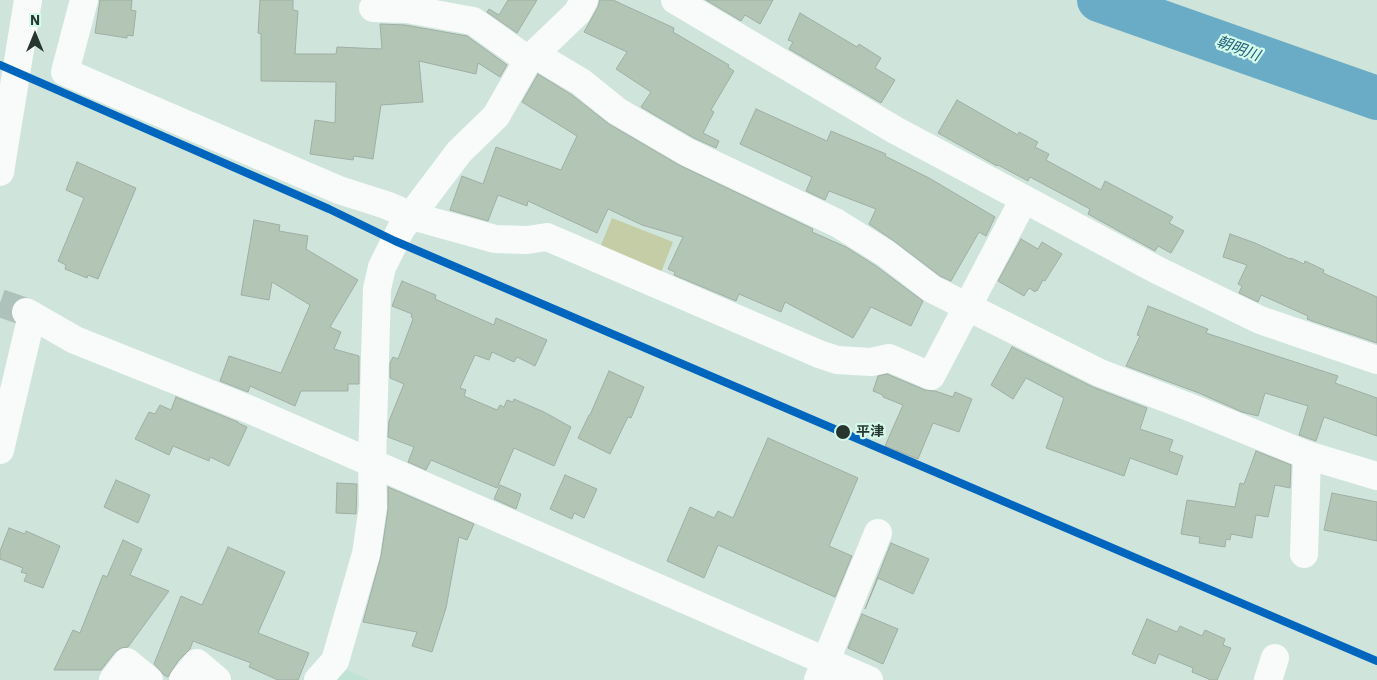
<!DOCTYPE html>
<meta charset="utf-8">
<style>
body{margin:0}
#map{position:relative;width:1377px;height:680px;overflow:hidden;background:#cfe5dc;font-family:"IBM Plex Sans",sans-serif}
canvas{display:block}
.north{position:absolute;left:10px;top:10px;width:50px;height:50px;-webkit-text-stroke:4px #d4faeb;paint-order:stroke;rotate:0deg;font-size:14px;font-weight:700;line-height:20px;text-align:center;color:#273530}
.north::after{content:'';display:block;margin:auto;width:18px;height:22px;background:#273530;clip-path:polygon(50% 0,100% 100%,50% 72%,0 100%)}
</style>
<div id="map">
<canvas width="1377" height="680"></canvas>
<div class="north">N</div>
</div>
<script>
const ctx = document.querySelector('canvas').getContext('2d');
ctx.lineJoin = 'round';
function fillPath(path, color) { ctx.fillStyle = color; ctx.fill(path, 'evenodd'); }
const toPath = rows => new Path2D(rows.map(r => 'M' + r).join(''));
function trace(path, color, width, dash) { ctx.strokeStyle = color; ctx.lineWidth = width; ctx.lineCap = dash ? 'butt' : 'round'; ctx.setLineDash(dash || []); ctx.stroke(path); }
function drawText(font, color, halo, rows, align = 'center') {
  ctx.font = font + ' "IBM Plex Sans","Noto Sans JP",sans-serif'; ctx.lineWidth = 4.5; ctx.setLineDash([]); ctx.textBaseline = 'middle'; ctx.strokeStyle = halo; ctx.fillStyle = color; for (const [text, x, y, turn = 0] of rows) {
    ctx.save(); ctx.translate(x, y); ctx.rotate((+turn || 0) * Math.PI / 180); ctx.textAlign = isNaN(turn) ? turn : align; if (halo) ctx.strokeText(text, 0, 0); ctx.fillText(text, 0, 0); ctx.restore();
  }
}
const built = toPath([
 [338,666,370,680,329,680]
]);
const green = toPath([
 [612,218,673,242,660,275,599,250]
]);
const river = toPath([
 [1099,0,1377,98]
]);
const building = toPath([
 [100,0,132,0,131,10,136,11,133,36,127,35,127,38,95,33,100,0],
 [260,0,293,0,293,10,298,11,295,54,336,54,337,47,382,49,380,24,405,25,467,36,507,65,500,77,478,63,476,74,419,61,423,102,381,105,373,159,354,156,353,160,310,154,315,120,335,123,336,82,261,81,261,34,258,33,260,0],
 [508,0,537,0,517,33,487,12,489,9,499,15,508,0],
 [600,0,613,0,674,28,673,32,729,65,728,67,734,71,711,110,714,112,703,133,719,141,716,148,694,138,641,107,651,92,616,69,627,52,584,32,598,7,600,0],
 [706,0,773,0,760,24,745,15,741,21,706,0],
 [800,13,857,47,859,44,881,58,875,68,895,80,881,103,789,49,793,42,788,40,800,13],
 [538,74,572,95,609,124,679,165,813,229,812,232,846,247,876,266,923,301,911,326,871,307,853,338,785,302,781,312,739,294,736,301,674,275,675,272,668,269,683,237,642,225,608,209,597,233,528,201,527,206,498,195,488,221,450,210,462,176,483,184,496,147,561,170,577,136,522,102,538,74],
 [957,100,1018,135,1019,132,1038,142,1035,147,1049,154,1046,160,1101,190,1105,181,1173,217,1169,223,1184,231,1171,253,1158,246,1155,251,1088,214,1090,209,1030,177,1028,181,998,165,997,166,938,133,957,100],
 [756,109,827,141,831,131,886,154,885,156,929,178,995,217,986,236,979,232,951,281,940,276,894,241,869,224,876,209,829,191,825,200,806,191,812,177,740,144,756,109],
 [77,162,136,188,98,279,88,275,87,278,65,269,66,265,58,261,84,198,66,190,77,162],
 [254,220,280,225,279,231,308,236,306,249,358,280,330,327,341,332,334,349,359,356,359,384,348,384,348,391,301,391,295,406,250,386,248,392,220,381,229,356,281,373,310,305,272,282,269,300,241,295,254,220],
 [1230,234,1255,243,1290,259,1291,258,1304,264,1305,261,1324,270,1323,273,1377,297,1377,343,1315,322,1307,319,1308,316,1261,295,1258,302,1239,293,1242,286,1238,284,1247,265,1223,257,1230,234],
 [1021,239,1038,249,1042,242,1062,254,1045,281,1043,280,1037,291,1036,290,1035,292,1029,288,1024,296,998,281,1021,239],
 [402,281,436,295,435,299,494,325,496,318,547,340,535,366,517,357,514,362,492,352,489,360,475,355,460,388,466,390,464,396,497,410,500,405,504,407,507,400,513,402,514,399,544,412,571,427,554,466,514,448,497,488,431,460,426,470,408,462,414,447,388,437,389,421,404,384,390,378,390,363,393,357,398,359,413,319,411,317,412,314,392,306,402,281],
 [1148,306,1208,329,1206,333,1338,376,1335,383,1377,398,1377,436,1324,417,1316,441,1299,435,1308,406,1265,393,1258,416,1242,412,1199,393,1126,366,1140,336,1137,335,1148,306],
 [1012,347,1093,387,1147,408,1140,429,1173,440,1169,451,1183,456,1177,475,1130,458,1124,476,1046,448,1064,398,1026,378,1013,399,991,385,1012,347],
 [609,371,644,387,631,418,628,417,610,454,578,438,589,415,590,415,609,371],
 [887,374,925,390,935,391,953,397,955,392,972,399,959,432,933,423,918,459,885,446,903,405,883,397,883,395,873,391,878,376,887,374],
 [176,397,238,422,238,423,247,427,229,466,210,457,209,461,173,446,169,455,135,439,149,412,155,414,160,405,171,410,176,397],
 [768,438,858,478,829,546,852,556,835,597,718,545,704,578,667,561,690,507,714,518,718,511,733,518,768,438],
 [1256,451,1291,465,1290,488,1275,485,1268,517,1256,515,1252,538,1231,534,1230,540,1226,539,1225,547,1199,543,1200,537,1181,534,1187,500,1235,507,1240,483,1244,484,1256,451],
 [565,475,597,489,584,518,574,513,572,519,550,509,565,475],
 [116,480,150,495,138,523,104,507,116,480],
 [337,483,357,484,356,514,336,513,337,483],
 [500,485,521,494,516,509,494,499,500,485],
 [388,487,474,524,467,540,459,537,446,608,432,652,412,646,417,632,363,622,381,556,388,509,388,487],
 [1332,493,1377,502,1377,541,1324,530,1332,493],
 [9,528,25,534,26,531,60,546,43,588,24,581,27,574,21,572,23,568,0,559,0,551,9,528],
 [123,540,142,549,130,575,169,591,128,647,121,648,115,652,101,670,54,670,73,630,80,633,103,575,107,577,123,540],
 [891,543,929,559,913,594,878,578,865,609,891,543],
 [228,547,285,572,258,633,309,653,298,680,278,680,249,667,251,663,193,641,190,649,178,661,168,677,164,675,154,664,181,596,202,605,228,547],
 [862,614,898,629,883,664,848,648,862,614],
 [1147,619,1177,632,1180,626,1202,636,1205,630,1225,639,1223,645,1231,648,1217,680,1211,680,1192,672,1193,668,1159,654,1155,664,1132,654,1147,619]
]);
const minorTunnel = toPath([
 [0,303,26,312]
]);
const minor = toPath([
 [84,0,65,72,339,190,386,205,412,216,495,239,527,240,547,237,819,354,837,360,871,362,889,358,931,376,1024,199],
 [675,0,895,130,1157,270,1260,320,1377,360],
 [373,8,407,9,473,21,528,60],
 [534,54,581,82,617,111,687,152,837,223,885,253,932,289,1100,373,1189,407,1307,455,1377,476],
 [26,312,75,340,253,411,869,680],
 [0,450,32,315],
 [1304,554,1307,455],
 [113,680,127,662,149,680],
 [183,680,197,663,217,680],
 [318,680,335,661,366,554,373,507,372,463,377,289,382,267,401,229,459,152,496,116,528,60,577,13,584,0],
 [818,680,878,533],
 [1268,680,1275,658]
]);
const major = toPath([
 [0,172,28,0]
]);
const rail1 = toPath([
 [0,65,329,209,395,241,1377,661]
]);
const markers = [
 [843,432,8,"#273530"]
];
const stopNames = [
 ["平津",856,432]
];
const waterNames = [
 ["朝明川",1238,49,20]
];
fillPath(built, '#c0e3d5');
fillPath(green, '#c5cda6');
trace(river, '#6aacc5', 44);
fillPath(building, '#b3c6b6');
trace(building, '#a0ada4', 1);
trace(minorTunnel, '#adc2ba', 28, [28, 14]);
trace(minor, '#f8fbfa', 28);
trace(major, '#f8fbfa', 28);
trace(rail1, '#0065bd', 8);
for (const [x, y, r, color] of markers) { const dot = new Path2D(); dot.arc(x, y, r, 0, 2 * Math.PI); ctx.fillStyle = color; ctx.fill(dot); trace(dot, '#d4faeb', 2); }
drawText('bold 14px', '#273530', '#d4faeb', stopNames, 'left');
drawText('italic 15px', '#195a76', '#d4faeb', waterNames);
</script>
